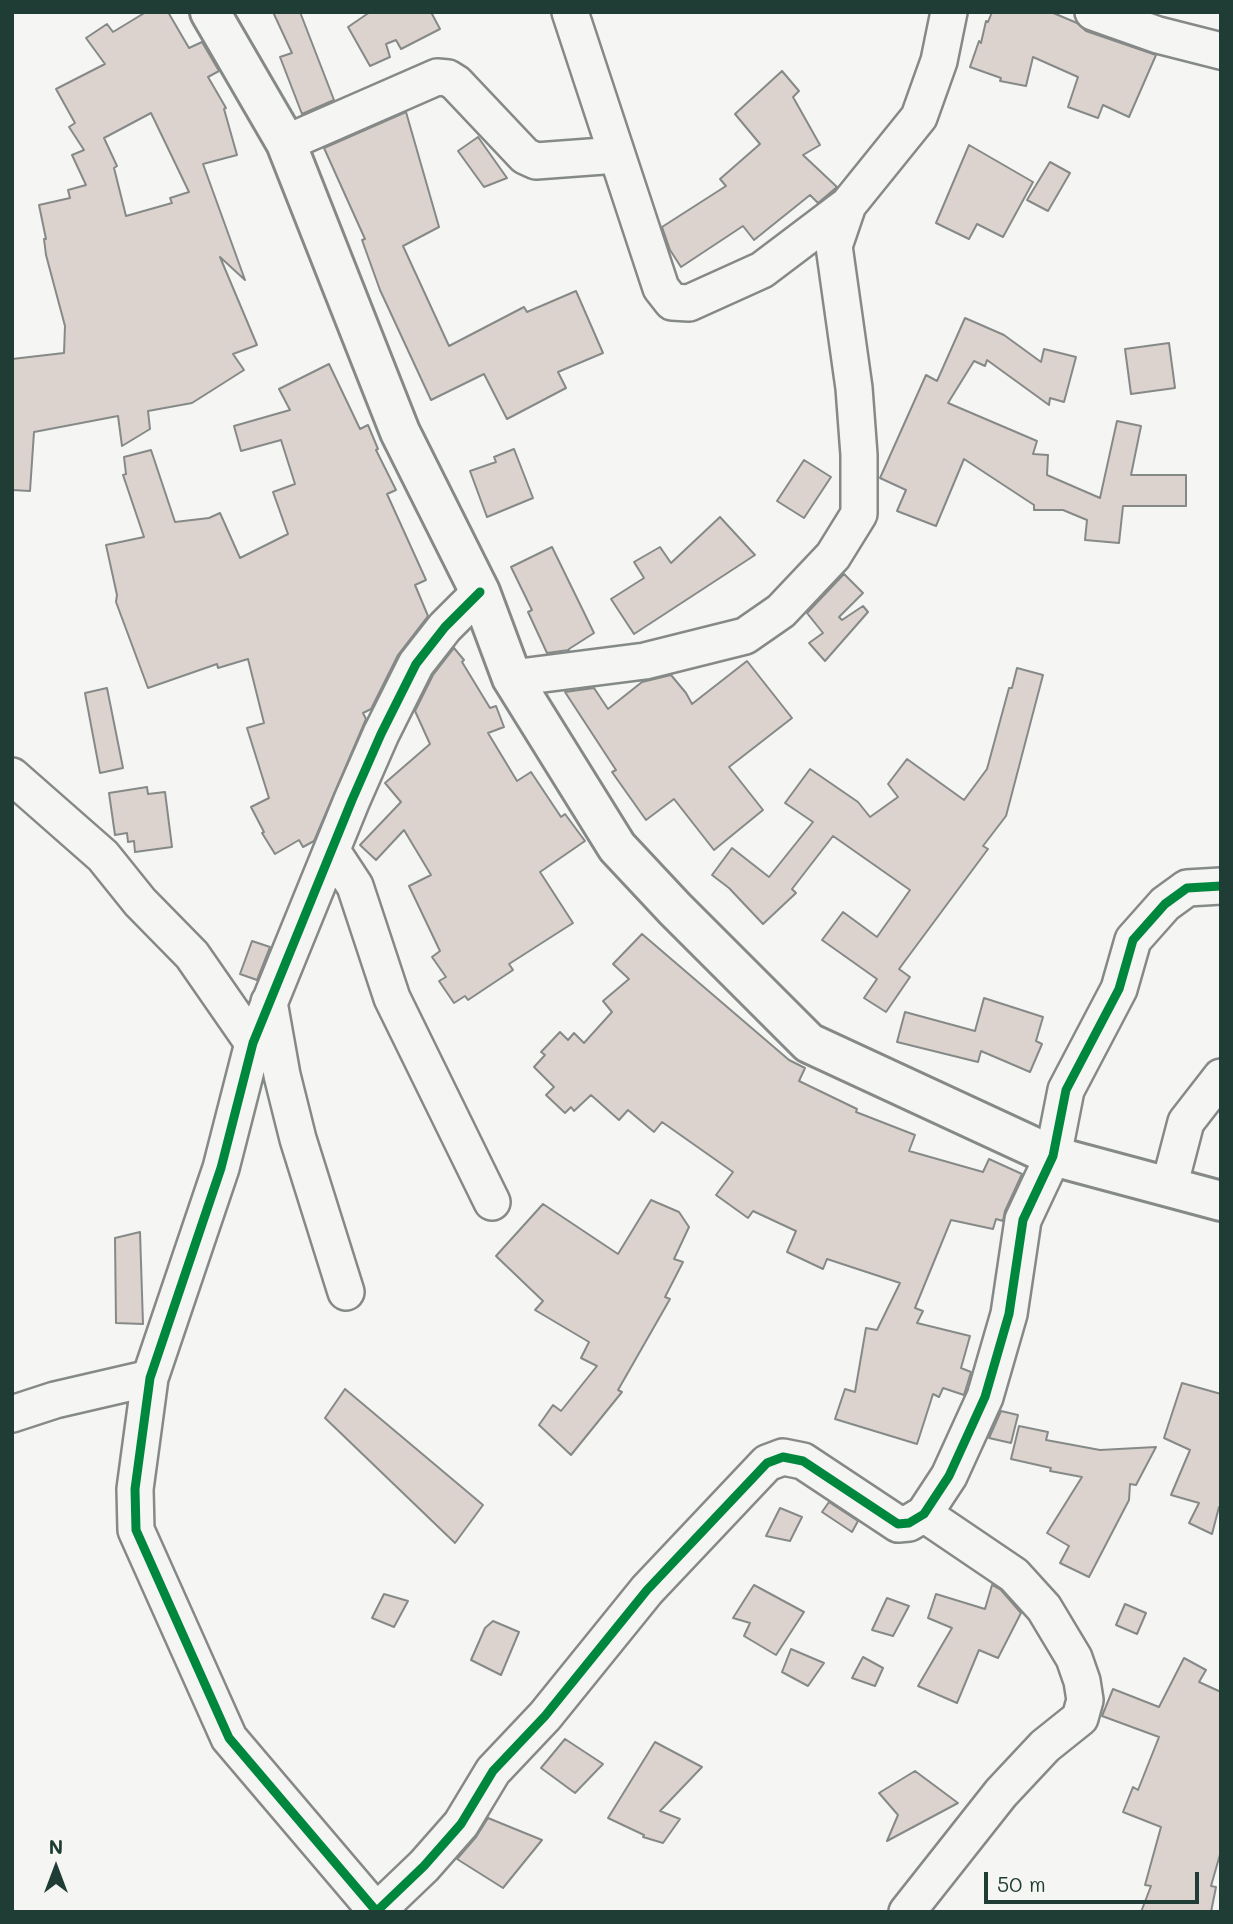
<!DOCTYPE html>
<style>
body{margin:0}
#map{position:relative;width:1233px;height:1924px;overflow:hidden;background:#f5f5f3;font-family:Mali,sans-serif}
canvas{display:block}
.frame{position:absolute;inset:0;border:14px solid #1f3d34;pointer-events:none}
.north{position:absolute;left:21px;top:1833px;width:70px;height:70px;-webkit-text-stroke:5px #f6f6f2;paint-order:stroke;rotate:0deg;font-size:19px;font-weight:700;line-height:28px;text-align:center;color:#1f3d34}
.north::after{content:'';display:block;margin:auto;width:24px;height:32px;background:#1f3d34;clip-path:polygon(50% 0,100% 100%,50% 72%,0 100%)}
.scale{position:absolute;left:984px;top:1872px;width:215px;height:32px;box-sizing:border-box;border:4px solid #1f3d34;border-top:0;padding-left:9px;font-size:21px;line-height:24px;white-space:nowrap;color:#1f3d34;-webkit-text-stroke:5px #f6f6f2;paint-order:stroke}
</style>
<div id="map">
<canvas width="1233" height="1924"></canvas>
<div class="frame"></div>
<div class="north">N</div>
<div class="scale">50 m</div>
</div>
<script>
const ctx = document.querySelector('canvas').getContext('2d');
ctx.lineJoin = 'round';
function fillPath(path, color) { ctx.fillStyle = color; ctx.fill(path, 'evenodd'); }
const toPath = rows => new Path2D(rows.map(r => 'M' + r).join(''));
function trace(path, color, width, dash) { ctx.strokeStyle = color; ctx.lineWidth = width; ctx.lineCap = dash ? 'butt' : 'round'; ctx.setLineDash(dash || []); ctx.stroke(path); }
const building = toPath([
 [146,12,168,12,189,48,202,42,219,71,208,77,226,108,224,109,237,155,203,164,245,280,220,257,257,345,233,354,244,370,192,403,148,411,150,429,122,446,118,416,34,432,30,491,12,490,12,359,64,353,65,326,46,255,44,239,46,239,39,205,70,198,68,190,86,185,72,155,84,150,69,127,75,123,56,89,105,64,86,38,107,24,113,32,146,12],
 [151,113,189,192,170,198,172,203,126,216,114,168,117,166,104,138,151,113],
 [273,12,300,12,334,100,302,114,280,57,292,53,273,12],
 [370,12,431,12,440,29,401,49,396,40,386,44,390,57,370,66,348,27,370,12],
 [992,12,1051,12,1077,23,1086,31,1156,55,1129,117,1103,105,1098,118,1068,107,1078,77,1033,57,1026,86,1000,81,1001,78,970,67,979,41,981,43,986,21,988,22,992,12],
 [782,71,799,91,793,97,820,145,803,155,837,187,818,203,810,195,754,240,743,226,681,267,670,250,662,227,726,186,720,179,760,144,735,114,782,71],
 [406,112,439,227,403,246,449,346,524,307,527,312,576,291,603,353,558,372,566,388,507,419,484,374,431,400,380,290,362,240,365,239,324,148,406,112],
 [478,137,507,178,484,187,458,151,478,137],
 [969,145,1033,182,1003,237,977,224,969,239,936,223,969,145],
 [1050,162,1070,173,1048,211,1027,200,1050,162],
 [965,318,1004,335,1041,362,1044,349,1076,357,1064,402,1050,398,1049,405,987,360,985,366,974,361,948,403,1037,441,1033,454,1048,455,1047,475,1100,498,1117,421,1141,426,1131,475,1186,475,1186,506,1123,506,1119,543,1085,540,1087,520,1063,510,1034,510,1034,505,964,459,936,526,897,511,906,490,880,478,926,375,937,381,965,318],
 [1169,343,1175,388,1131,394,1125,349,1169,343],
 [329,364,360,429,368,425,378,449,376,450,396,490,387,494,426,580,415,585,428,616,398,655,371,709,363,713,366,719,314,841,303,847,299,840,275,854,262,833,264,832,251,807,269,798,247,728,264,723,248,659,218,668,217,664,148,688,116,602,117,595,106,545,144,537,123,475,126,474,124,457,151,450,175,522,209,518,220,513,240,558,288,534,273,492,295,484,281,440,241,451,234,426,290,410,279,389,329,364],
 [514,449,533,498,487,517,470,471,496,462,494,457,514,449],
 [804,460,831,477,804,518,777,501,804,460],
 [720,517,755,555,634,634,611,599,644,578,634,562,660,547,671,563,720,517],
 [552,547,594,633,569,649,569,650,547,653,528,612,532,610,511,567,552,547],
 [844,574,863,593,839,617,842,620,863,606,868,612,825,661,809,643,823,633,807,613,844,574],
 [454,648,464,660,462,662,490,708,496,706,504,727,488,733,517,781,531,772,561,817,565,814,585,841,540,872,573,923,509,964,513,970,468,1000,465,996,454,1003,439,981,446,977,432,957,440,951,409,886,431,875,404,830,376,860,360,845,401,802,385,783,430,744,415,711,433,675,454,648],
 [747,661,792,718,729,767,763,810,714,850,674,799,646,820,612,772,616,770,565,692,594,688,608,709,642,682,671,675,686,693,692,704,747,661],
 [1017,668,1043,675,1006,816,983,846,988,849,899,969,910,977,886,1012,864,998,877,979,822,940,843,912,877,937,910,890,833,836,792,889,796,893,763,924,729,888,712,875,732,848,769,877,813,822,785,803,810,769,858,802,870,817,898,797,888,784,907,759,964,800,987,769,1009,688,1012,688,1017,668],
 [107,688,123,768,100,773,85,693,107,688],
 [147,787,148,794,165,792,172,847,135,852,134,841,128,842,127,833,115,835,109,793,147,787],
 [642,934,789,1060,805,1068,799,1081,857,1109,856,1112,915,1135,909,1151,983,1172,989,1159,1022,1174,1005,1211,1003,1221,996,1219,993,1229,951,1220,915,1308,923,1311,917,1323,970,1336,961,1368,971,1372,964,1395,943,1388,939,1397,933,1394,917,1444,835,1419,845,1389,855,1392,866,1328,877,1330,900,1283,827,1259,823,1269,787,1252,796,1231,753,1211,748,1218,716,1195,733,1172,662,1122,654,1132,628,1110,619,1120,591,1095,574,1111,571,1107,565,1113,546,1095,554,1087,534,1067,545,1055,541,1052,560,1032,568,1040,574,1033,584,1043,612,1012,603,1001,629,979,613,964,642,934],
 [252,941,270,947,257,980,240,974,252,941],
 [984,998,1043,1017,1036,1041,1042,1044,1030,1072,981,1051,978,1062,897,1042,905,1012,975,1031,984,998],
 [651,1200,679,1212,689,1227,674,1259,683,1262,665,1297,670,1299,618,1390,622,1392,571,1455,539,1425,553,1405,561,1411,597,1366,581,1358,589,1342,535,1310,543,1301,496,1256,543,1204,618,1254,651,1200],
 [140,1232,143,1324,116,1323,115,1238,140,1232],
 [1182,1383,1221,1394,1221,1508,1219,1507,1212,1534,1189,1523,1199,1503,1171,1495,1190,1450,1164,1438,1182,1383],
 [345,1389,483,1505,455,1543,325,1418,345,1389],
 [1001,1411,1018,1415,1011,1443,989,1438,1001,1411],
 [1019,1426,1048,1432,1046,1440,1100,1450,1156,1447,1136,1485,1130,1484,1129,1500,1089,1577,1060,1563,1069,1546,1047,1533,1082,1477,1050,1471,1051,1468,1011,1459,1019,1426],
 [829,1502,858,1521,852,1532,822,1512,829,1502],
 [780,1508,802,1517,790,1541,766,1536,780,1508],
 [754,1585,804,1612,776,1655,744,1636,750,1623,733,1618,754,1585],
 [992,1585,1001,1590,1021,1613,998,1658,979,1650,957,1703,918,1686,952,1628,928,1618,936,1594,985,1609,992,1585],
 [384,1594,408,1601,394,1627,372,1618,384,1594],
 [887,1598,909,1606,893,1636,872,1630,887,1598],
 [1125,1604,1146,1613,1137,1634,1116,1625,1125,1604],
 [493,1621,519,1632,501,1675,471,1660,485,1628,493,1621],
 [791,1649,824,1663,808,1686,782,1672,791,1649],
 [863,1657,883,1668,875,1686,852,1678,863,1657],
 [1184,1658,1206,1670,1199,1682,1221,1692,1221,1851,1211,1886,1216,1887,1211,1912,1141,1912,1151,1886,1145,1885,1161,1827,1123,1812,1133,1787,1138,1790,1159,1737,1102,1716,1113,1689,1159,1707,1184,1658],
 [565,1739,603,1764,575,1793,541,1768,565,1739],
 [655,1742,702,1767,660,1811,680,1819,663,1843,643,1837,644,1835,608,1818,655,1742],
 [915,1771,958,1803,887,1841,898,1815,879,1793,915,1771],
 [488,1818,542,1840,503,1888,457,1859,476,1837,488,1818]
]);
const minor = toPath([
 [570,12,661,288,672,302,689,303,762,270,848,205],
 [1093,12,1158,35,1221,51],
 [286,143,437,77,448,78,456,83,525,156,536,161,617,155],
 [512,678,645,661,745,636,781,611,833,556,859,514,859,455,854,388,834,246,848,205,919,117,939,61,949,12],
 [12,776,103,856,140,902,192,955,253,1043],
 [332,851,355,886,392,998,492,1202],
 [269,1002,282,1075,298,1139,346,1292],
 [1169,1187,1186,1122,1221,1077],
 [12,1414,55,1400,150,1378],
 [377,1911,424,1866,461,1824,493,1771,545,1716,647,1590,767,1463,783,1457,803,1461,898,1524,909,1523,924,1514,949,1476,985,1397,1009,1314,1023,1220,1053,1156,1066,1090,1119,989,1133,940,1165,904,1187,888,1221,886],
 [377,1912,229,1738,136,1530,135,1489,150,1378,221,1168,253,1043,352,800,381,734,416,664,445,627,480,592],
 [907,1912,1001,1793,1045,1746,1080,1718,1085,1700,1082,1681,1074,1658,1044,1608,1014,1575,924,1514]
]);
const major = toPath([
 [210,12,286,143,400,432,480,592,512,678,617,847,675,909,809,1043,1053,1156,1221,1201]
]);
const cycleway = toPath([
 [377,1911,424,1866,461,1824,493,1771,545,1716,647,1590,767,1463,783,1457,803,1461,898,1524,909,1523,924,1514,949,1476,985,1397,1009,1314,1023,1220,1053,1156,1066,1090,1119,989,1133,940,1165,904,1187,888,1221,886],
 [377,1912,229,1738,136,1530,135,1489,150,1378,221,1168,253,1043,352,800,381,734,416,664,445,627,480,592]
]);
fillPath(building, '#ddd3ce');
trace(building, '#858a88', 2);
trace(minor, '#858a88', 40);
trace(major, '#858a88', 44);
trace(minor, '#f5f5f3', 35);
trace(major, '#f5f5f3', 38);
trace(cycleway, '#00873e', 9);
</script>
